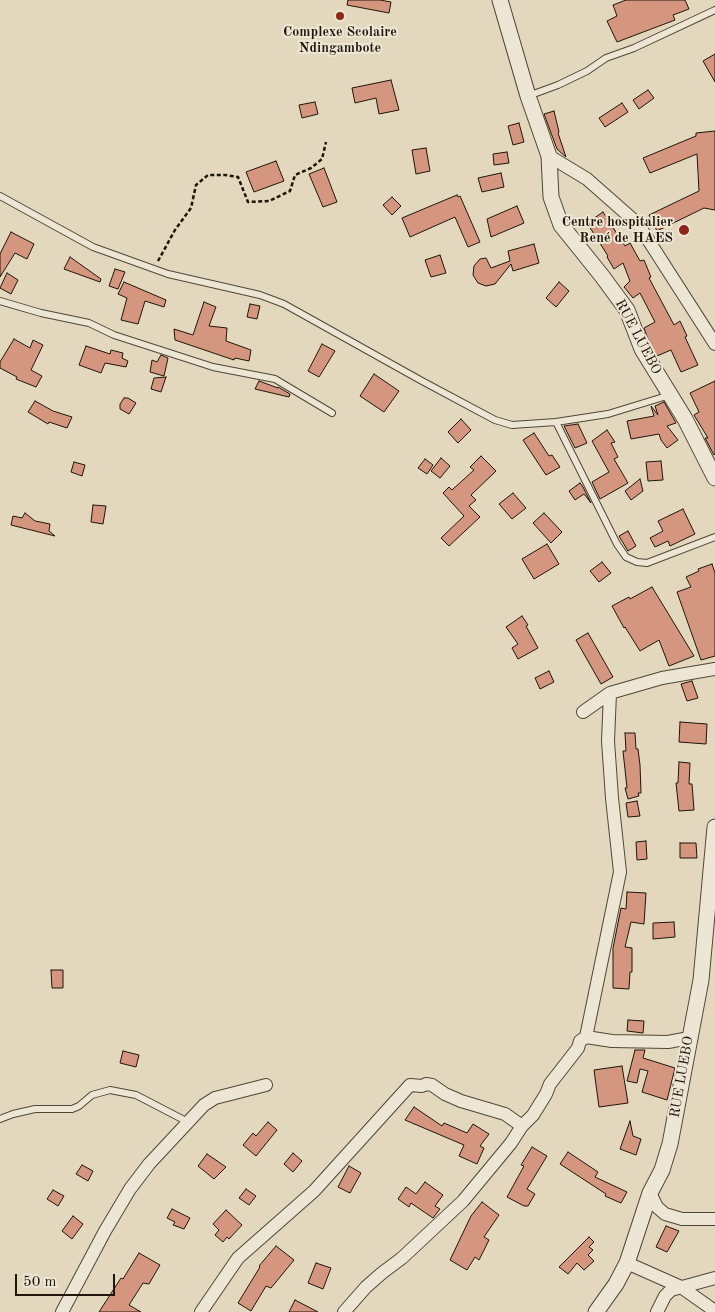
<!DOCTYPE html>
<meta charset="utf-8">
<style>
body{margin:0}
#map{position:relative;width:715px;height:1312px;overflow:hidden;background:#e3d8be;font-family:"Old Standard TT",serif}
canvas{display:block}
.scale{position:absolute;left:15px;top:1274px;width:100px;height:22px;box-sizing:border-box;border:2px solid #1f1509;border-top:0;padding-left:6px;font-size:15px;line-height:18px;white-space:nowrap;color:#1f1509;-webkit-text-stroke:4px #ede6d5;paint-order:stroke}
</style>
<div id="map">
<canvas width="715" height="1312"></canvas>
<div class="scale">50 m</div>
</div>
<script>
const ctx = document.querySelector('canvas').getContext('2d');
ctx.lineJoin = 'round';
function fillPath(path, color) { ctx.fillStyle = color; ctx.fill(path, 'evenodd'); }
const toPath = rows => new Path2D(rows.map(r => 'M' + r).join(''));
function trace(path, color, width, dash) { ctx.strokeStyle = color; ctx.lineWidth = width; ctx.lineCap = dash ? 'butt' : 'round'; ctx.setLineDash(dash || []); ctx.stroke(path); }
function drawText(font, color, halo, rows, align = 'center') {
  ctx.font = font + ' "Old Standard TT",serif'; ctx.lineWidth = 4; ctx.setLineDash([]); ctx.textBaseline = 'middle'; ctx.strokeStyle = halo; ctx.fillStyle = color; for (const [text, x, y, turn = 0] of rows) {
    ctx.save(); ctx.translate(x, y); ctx.rotate((+turn || 0) * Math.PI / 180); ctx.textAlign = isNaN(turn) ? turn : align; if (halo) ctx.strokeText(text, 0, 0); ctx.fillText(text, 0, 0); ctx.restore();
  }
}
const building = toPath([
 [348,0,380,0,391,2,389,13,347,5,348,0],
 [626,0,685,0,689,9,673,15,675,20,617,42,607,21,617,16,613,5,626,0],
 [715,54,715,82,703,61,715,54],
 [391,80,399,110,379,114,376,98,355,103,352,88,391,80],
 [648,90,654,98,639,109,633,100,648,90],
 [315,102,318,114,302,118,299,105,315,102],
 [622,103,628,112,605,127,599,118,622,103],
 [554,111,559,132,558,133,566,157,557,149,544,114,554,111],
 [519,123,524,142,513,145,508,126,519,123],
 [715,131,715,210,704,208,657,231,649,215,699,191,697,154,650,173,643,158,696,136,696,133,715,131],
 [426,148,430,171,416,174,412,150,426,148],
 [507,152,509,163,494,165,493,154,507,152],
 [276,161,284,181,254,192,246,172,276,161],
 [324,168,337,202,323,207,309,174,324,168],
 [501,173,504,187,482,192,478,178,501,173],
 [457,195,458,197,460,196,480,242,468,247,455,217,410,237,402,218,457,195],
 [392,197,401,206,392,215,383,205,392,197],
 [517,206,524,223,491,237,487,219,517,206],
 [603,212,625,246,630,243,640,261,644,260,651,277,649,278,674,325,680,321,687,336,685,337,698,365,681,372,671,350,657,356,650,345,644,328,655,322,640,293,633,298,624,287,630,281,623,263,614,269,607,257,608,256,587,223,603,212],
 [11,232,34,244,27,259,15,253,0,277,0,254,11,232],
 [534,244,539,263,513,271,511,264,495,284,486,286,478,283,473,275,474,266,480,259,486,258,491,268,510,261,508,251,534,244],
 [440,255,446,273,431,277,425,260,440,255],
 [70,257,101,279,100,282,64,269,70,257],
 [115,269,125,272,118,289,109,286,115,269],
 [7,273,18,280,11,294,0,288,7,273],
 [124,282,166,300,164,307,145,301,138,324,121,320,127,298,118,294,124,282],
 [559,282,569,291,556,307,546,298,559,282],
 [204,302,216,307,209,326,227,328,226,341,251,350,249,361,235,358,234,360,175,340,174,329,193,335,204,302],
 [250,304,260,306,257,319,247,317,250,304],
 [14,339,30,348,33,340,43,345,31,370,42,376,36,387,16,379,17,377,0,368,0,362,14,339],
 [322,344,335,351,319,377,308,371,322,344],
 [86,346,110,354,111,350,123,353,122,358,128,361,126,367,105,363,101,373,79,365,86,346],
 [161,355,168,358,164,376,150,372,152,360,157,362,161,355],
 [374,374,399,391,384,412,360,396,374,374],
 [166,377,161,392,151,389,154,378,166,377],
 [259,381,278,388,278,387,290,394,289,397,255,389,259,381],
 [715,381,715,454,714,455,705,438,708,438,694,415,699,412,690,393,715,381],
 [124,398,128,398,136,403,129,414,120,409,120,404,124,398],
 [35,401,53,411,72,417,67,428,49,422,48,424,28,412,35,401],
 [664,402,676,423,667,426,678,440,667,448,661,440,659,434,631,439,627,421,654,416,651,406,658,415,655,406,664,402],
 [461,419,471,430,458,443,448,432,461,419],
 [578,424,587,443,575,448,564,426,578,424],
 [607,430,615,442,611,443,618,457,614,459,628,483,600,499,592,482,609,472,592,441,607,430],
 [534,433,549,456,552,455,560,467,546,475,523,440,534,433],
 [481,456,496,471,471,495,476,500,469,506,480,517,449,546,441,538,464,516,443,493,449,487,452,490,474,470,470,467,481,456],
 [441,458,450,466,440,478,431,471,441,458],
 [425,459,433,465,427,474,418,468,425,459],
 [661,461,663,480,648,481,646,462,661,461],
 [74,462,85,465,82,476,71,472,74,462],
 [640,479,643,491,631,500,625,491,640,479],
 [580,483,583,487,591,503,584,494,575,500,569,491,580,483],
 [513,493,526,508,512,519,499,504,513,493],
 [93,505,106,506,103,524,91,522,93,505],
 [683,509,695,534,670,546,668,541,655,547,650,538,663,531,658,521,683,509],
 [25,513,35,521,50,524,49,531,55,536,11,525,13,516,22,518,25,513],
 [544,513,562,532,551,543,533,523,544,513],
 [628,531,636,546,628,551,619,536,628,531],
 [547,544,559,564,534,579,522,559,547,544],
 [602,562,611,573,599,582,590,571,602,562],
 [712,564,715,573,715,656,701,660,677,592,691,587,686,577,699,571,698,569,712,564],
 [652,587,694,656,669,666,659,640,640,651,625,627,624,628,612,606,629,597,630,599,652,587],
 [522,616,528,625,526,626,538,648,518,659,512,648,518,644,506,627,522,616],
 [588,633,613,677,601,684,576,640,588,633],
 [549,671,554,682,540,689,535,678,549,671],
 [692,681,698,698,687,701,681,684,692,681],
 [680,722,707,724,706,744,679,742,680,722],
 [625,733,635,733,636,749,638,749,640,765,641,793,638,793,639,796,628,799,625,788,627,788,623,751,626,751,625,733],
 [679,762,690,763,689,784,692,784,694,810,679,811,676,783,678,783,679,762],
 [637,801,640,816,628,817,626,803,637,801],
 [646,841,647,859,637,860,636,842,646,841],
 [680,843,696,843,697,858,680,858,680,843],
 [627,892,646,893,644,924,631,922,625,947,632,948,632,972,630,972,629,989,613,988,613,948,621,908,626,909,627,892],
 [674,922,675,937,653,939,653,923,674,922],
 [51,970,63,970,63,988,52,988,51,970],
 [628,1020,644,1021,643,1033,627,1031,628,1020],
 [635,1050,645,1050,643,1058,675,1068,667,1100,642,1092,648,1071,640,1069,637,1083,627,1081,635,1050],
 [123,1051,139,1055,136,1067,120,1063,123,1051],
 [622,1066,628,1103,599,1107,594,1070,622,1066],
 [414,1107,442,1126,444,1123,467,1133,473,1124,489,1134,480,1146,484,1148,477,1164,459,1156,464,1145,405,1120,414,1107],
 [630,1121,633,1136,641,1139,636,1155,620,1149,630,1121],
 [268,1122,277,1130,256,1156,243,1145,253,1133,256,1136,268,1122],
 [532,1147,547,1156,527,1189,535,1194,528,1206,524,1206,507,1197,524,1166,521,1165,532,1147],
 [568,1152,598,1172,595,1177,627,1192,621,1203,605,1196,606,1194,560,1164,568,1152],
 [293,1153,302,1161,293,1172,284,1164,293,1153],
 [207,1154,226,1167,214,1179,198,1166,207,1154],
 [82,1165,93,1171,88,1181,76,1174,82,1165],
 [349,1166,361,1173,350,1193,338,1187,349,1166],
 [425,1182,443,1195,435,1206,440,1209,433,1218,411,1203,409,1207,398,1199,406,1187,416,1194,425,1182],
 [246,1189,256,1196,249,1205,239,1198,246,1189],
 [53,1190,64,1196,58,1206,47,1199,53,1190],
 [482,1202,499,1215,484,1237,489,1240,479,1260,475,1257,467,1270,450,1260,471,1216,482,1202],
 [172,1209,190,1218,184,1229,173,1225,175,1222,167,1218,172,1209],
 [226,1210,242,1225,229,1239,227,1237,223,1242,215,1235,219,1230,213,1224,226,1210],
 [73,1216,83,1224,72,1239,62,1231,73,1216],
 [666,1226,679,1231,667,1252,656,1247,666,1226],
 [589,1237,594,1242,589,1247,593,1250,588,1255,594,1261,584,1270,577,1263,568,1274,559,1267,589,1237],
 [276,1246,294,1260,271,1288,266,1286,251,1311,238,1303,260,1267,259,1266,276,1246],
 [139,1253,160,1265,149,1284,143,1283,129,1305,141,1312,99,1312,121,1278,123,1279,139,1253],
 [316,1263,331,1268,323,1289,308,1283,316,1263],
 [295,1300,318,1312,289,1312,295,1300]
]);
const path = toPath([
 [158,261,175,230,191,208,196,185,208,175,225,175,238,177,248,202,269,201,290,191,295,175,311,168,322,159,326,142]
]);
const service = toPath([
 [528,96,558,85,587,71,606,58,634,48,715,10],
 [0,196,93,247,168,274,260,295,284,304,422,381,495,420,512,425,556,422,608,414,670,395],
 [0,301,41,313,89,323,114,335,213,367,275,379,332,413],
 [556,422,617,544,626,557,637,562,647,563,715,537],
 [0,1119,13,1114,35,1109,72,1109,79,1106,92,1095,110,1090,136,1095,188,1122]
]);
const minor = toPath([
 [549,156,587,179,638,224,715,344],
 [583,712,610,693,662,678,715,669],
 [586,1037,620,872,612,798,608,741,610,693],
 [650,1193,657,1207,665,1214,682,1219,715,1219],
 [627,1263,681,1287,715,1311],
 [62,1312,105,1231,130,1189,149,1164,204,1105,215,1098,266,1085],
 [201,1312,238,1258,314,1191,410,1085,422,1086,426,1084,432,1085,445,1094,461,1101,505,1114,522,1126],
 [344,1312,366,1287,382,1273,402,1258,463,1201,511,1143,522,1126,533,1115,546,1094,550,1084,578,1048,580,1041,586,1037,612,1041,668,1042,689,1038],
 [657,1312,665,1296,671,1290,715,1278]
]);
const tertiary = toPath([
 [500,0,528,96,549,156,551,197,561,225,602,276,627,310,642,349,685,419,715,478],
 [596,1312,616,1284,627,1263,650,1193,662,1170,670,1144,701,980,715,827]
]);
const markers = [
 [340,16,5,"#8f2418"],
 [684,230,6,"#8f2418"]
];
const poiNames = [
 ["Complexe Scolaire",340,32],
 ["Ndingambote",340,48],
 ["Centre hospitalier",673,222,"right"],
 ["René de HAES",673,238,"right"]
];
const streetNames = [
 ["RUE LUEBO",638,337,62],
 ["RUE LUEBO",682,1077,-80]
];
fillPath(building, '#d59680');
trace(building, '#1f1509', 1);
trace(service, '#504636', 8);
trace(minor, '#504636', 14);
trace(tertiary, '#504636', 17);
trace(path, '#1f1509', 2.5, [4, 2.5]);
trace(service, '#ede6d5', 6);
trace(minor, '#ede6d5', 12);
trace(tertiary, '#ede6d5', 15);
for (const [x, y, r, color] of markers) { const dot = new Path2D(); dot.arc(x, y, r, 0, 2 * Math.PI); ctx.fillStyle = color; ctx.fill(dot); trace(dot, '#ede6d5', 2); }
drawText('bold 14px', '#1f1509', '#ede6d5', poiNames);
drawText('14px', '#1f1509', '#ede6d5', streetNames);
</script>
